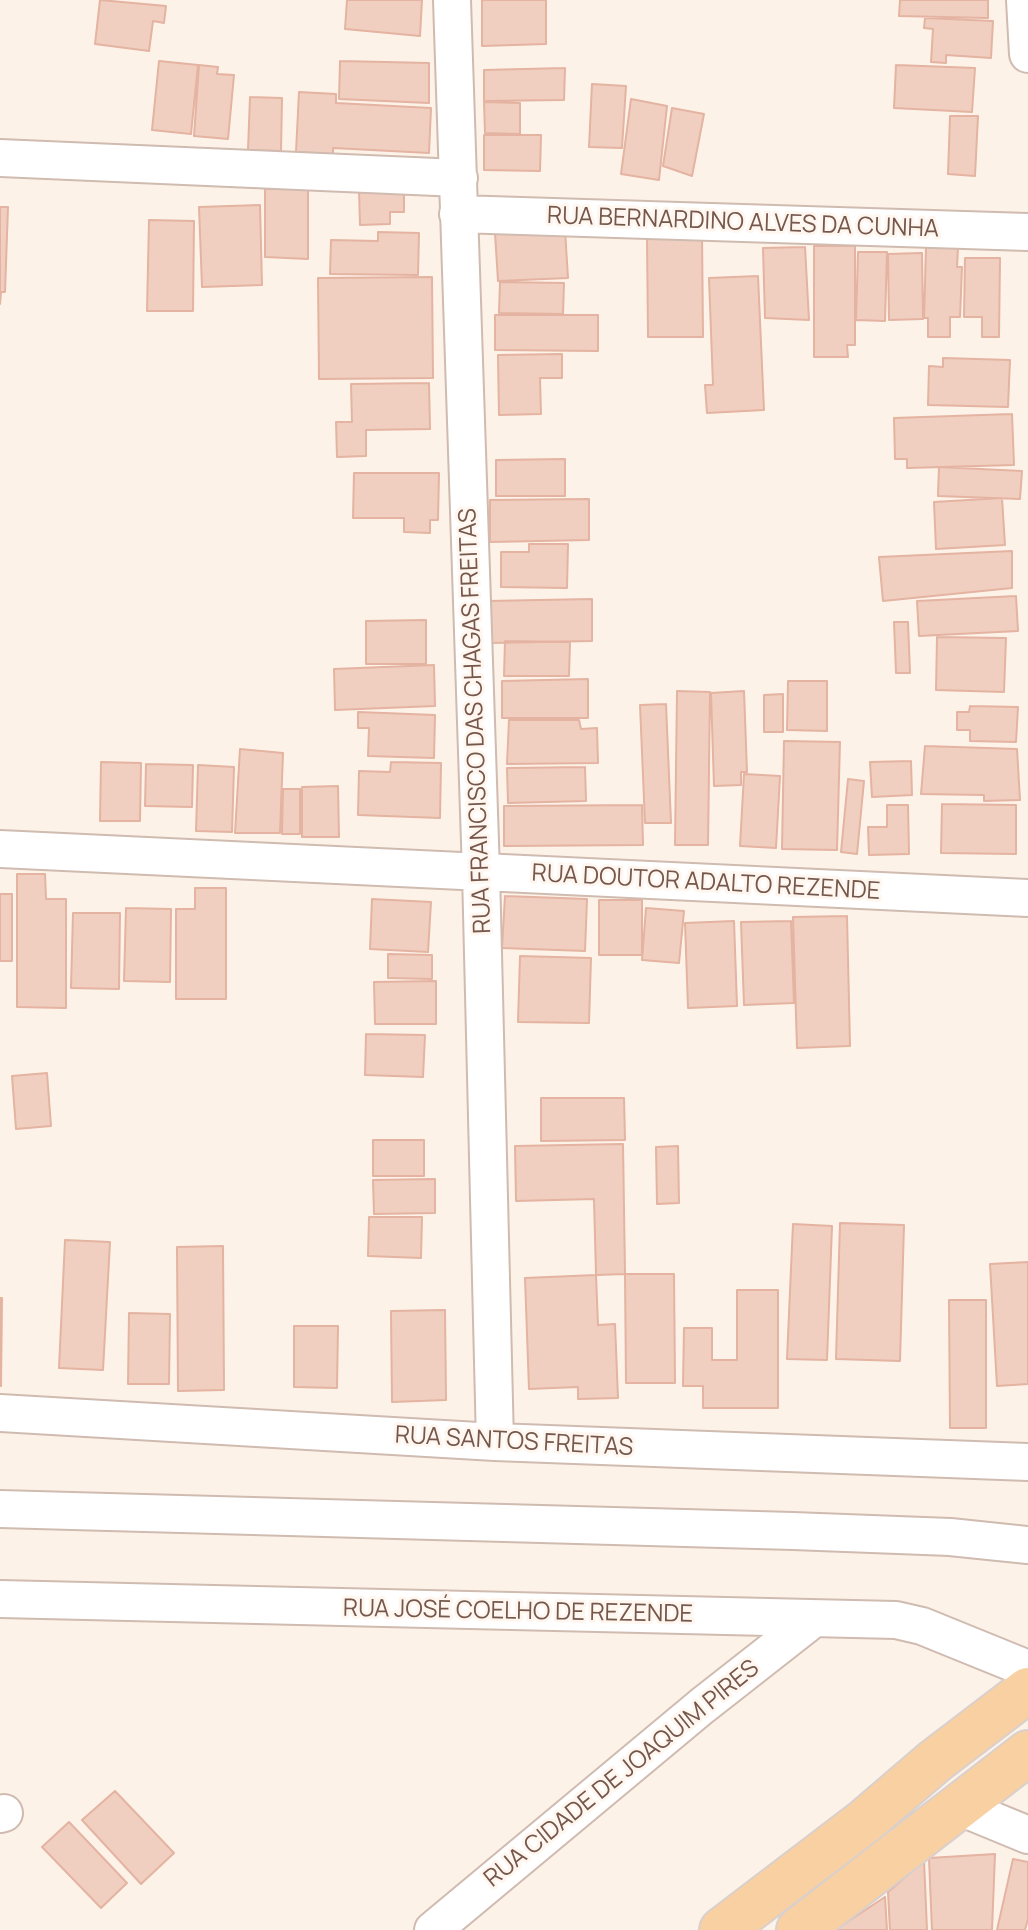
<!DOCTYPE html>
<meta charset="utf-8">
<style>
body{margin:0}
canvas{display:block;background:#fcf2e8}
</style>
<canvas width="1028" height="1930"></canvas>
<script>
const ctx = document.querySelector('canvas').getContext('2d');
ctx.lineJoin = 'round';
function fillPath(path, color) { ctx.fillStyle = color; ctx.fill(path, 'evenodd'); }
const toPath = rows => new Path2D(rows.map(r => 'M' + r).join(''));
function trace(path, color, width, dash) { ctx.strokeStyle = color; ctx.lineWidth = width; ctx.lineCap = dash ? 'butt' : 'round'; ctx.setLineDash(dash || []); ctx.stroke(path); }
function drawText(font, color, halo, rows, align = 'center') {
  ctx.font = font + ' Manrope,sans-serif'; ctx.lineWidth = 6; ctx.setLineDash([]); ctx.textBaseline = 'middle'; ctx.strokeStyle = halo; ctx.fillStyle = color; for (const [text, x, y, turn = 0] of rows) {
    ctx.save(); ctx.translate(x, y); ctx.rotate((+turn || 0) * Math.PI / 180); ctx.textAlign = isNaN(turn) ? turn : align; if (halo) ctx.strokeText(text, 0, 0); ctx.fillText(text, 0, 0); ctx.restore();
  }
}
const building = toPath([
 [100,0,166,6,164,23,153,21,149,51,95,44,100,0],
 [347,0,422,0,420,36,345,29,347,0],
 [482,0,546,0,546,44,482,46,482,0],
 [900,0,988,0,988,18,899,16,900,0],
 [925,18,993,21,991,58,946,55,946,63,931,62,933,29,924,28,925,18],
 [159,61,198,65,191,134,152,130,159,61],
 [340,61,429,63,429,103,339,99,340,61],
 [199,65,218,67,217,74,234,75,228,139,194,136,199,65],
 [896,65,975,68,972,112,894,108,896,65],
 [565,68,564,100,484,101,484,70,565,68],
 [592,84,626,86,622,148,589,147,592,84],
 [299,92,336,94,336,103,431,108,429,153,333,148,333,154,296,152,299,92],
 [250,97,282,98,281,151,248,150,250,97],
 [631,99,667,106,659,180,621,174,631,99],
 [484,102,520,103,520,134,485,133,484,102],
 [672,108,704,114,692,176,663,166,672,108],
 [950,116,978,116,975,176,948,174,950,116],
 [484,135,541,135,540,171,484,170,484,135],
 [265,189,308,189,308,259,265,257,265,189],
 [404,189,404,212,390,212,390,224,360,225,359,190,404,189],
 [260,205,262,285,202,287,199,207,260,205],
 [0,207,8,207,5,292,1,292,0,304,0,207],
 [149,220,194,221,193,311,147,311,149,220],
 [565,230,568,278,498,281,495,233,565,230],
 [378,232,419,233,418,275,330,274,331,240,378,241,378,232],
 [702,234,703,337,648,337,647,235,702,234],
 [814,246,855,246,855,345,847,345,848,357,814,357,814,246],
 [805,247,809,320,765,318,763,248,805,247],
 [926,247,958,248,957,267,962,267,960,317,950,317,950,337,928,337,928,318,924,318,926,247],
 [858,252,887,252,885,321,856,320,858,252],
 [922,253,923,319,889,320,888,254,922,253],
 [965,258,1000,258,999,337,982,337,982,317,964,317,965,258],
 [758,276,764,410,707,413,705,385,713,385,709,278,758,276],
 [432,277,433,378,319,379,318,278,432,277],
 [500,282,564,283,563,314,499,313,500,282],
 [495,315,598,315,598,351,495,350,495,315],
 [562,354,562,378,540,378,541,414,499,415,498,355,562,354],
 [943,358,1010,360,1008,407,928,405,929,366,943,367,943,358],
 [429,383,430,429,366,430,366,456,337,457,336,422,352,422,351,384,429,383],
 [1012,414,1014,465,907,468,907,459,895,459,894,418,1012,414],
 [565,459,565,496,496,496,496,460,565,459],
 [939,467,1022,471,1020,499,938,496,939,467],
 [354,473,439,473,438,520,430,520,430,533,404,532,404,518,353,518,354,473],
 [1002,498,1005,545,936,549,934,502,1002,498],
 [589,499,589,540,490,542,490,500,589,499],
 [529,544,568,544,567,588,501,587,501,552,529,552,529,544],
 [1012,551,1012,588,883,601,879,557,1012,551],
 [1016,596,1018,631,919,636,917,601,1016,596],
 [592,599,592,641,489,643,488,601,592,599],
 [426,620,426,664,366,664,366,621,426,620],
 [894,622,908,622,910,673,896,673,894,622],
 [937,637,1006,638,1004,692,936,690,937,637],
 [505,641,570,642,569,676,504,676,505,641],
 [434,665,435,706,335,710,334,669,434,665],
 [588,679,588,718,502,718,502,681,588,679],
 [788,681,827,681,827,731,787,730,788,681],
 [677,691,710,692,708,845,675,845,677,691],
 [744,691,747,772,741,772,741,785,714,786,711,693,744,691],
 [783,694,783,732,764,732,764,695,783,694],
 [666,704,671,823,645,823,640,705,666,704],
 [970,706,1018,707,1016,742,970,741,970,730,957,730,957,712,969,712,970,706],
 [358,712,435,715,434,758,368,756,369,728,358,728,358,712],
 [509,720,579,720,581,729,597,728,598,763,507,764,509,720],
 [784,741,840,742,837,850,782,849,784,741],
 [925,746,1017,749,1020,800,984,801,984,795,921,794,925,746],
 [240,749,283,753,280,833,235,833,240,749],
 [911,761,912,795,872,797,870,762,911,761],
 [101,762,141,763,140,821,100,821,101,762],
 [391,762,441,763,440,818,358,815,359,771,390,772,391,762],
 [146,764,193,765,192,807,145,806,146,764],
 [198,765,234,767,232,832,196,831,198,765],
 [585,767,586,801,508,803,507,768,585,767],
 [744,774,780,776,776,848,740,846,744,774],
 [848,779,864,781,857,854,841,852,848,779],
 [338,786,339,837,302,837,302,787,338,786],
 [283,789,300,789,300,834,282,834,283,789],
 [942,804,1016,805,1016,854,941,853,942,804],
 [642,805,643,845,504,846,504,806,642,805],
 [887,805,908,805,909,854,869,855,868,827,887,827,887,805],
 [17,874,45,874,46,899,66,899,66,1008,17,1007,17,874],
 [195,888,226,888,226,999,176,999,176,909,195,909,195,888],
 [0,894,12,894,12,961,0,961,0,894],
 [505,896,587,899,585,951,502,948,505,896],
 [372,899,431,902,428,952,370,949,372,899],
 [599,900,642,900,642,955,599,955,599,900],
 [126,908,171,909,170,982,124,981,126,908],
 [646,908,684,911,679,963,642,960,646,908],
 [73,913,120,913,119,989,71,988,73,913],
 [847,916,850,1046,797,1048,793,917,847,916],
 [734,921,737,1006,688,1008,685,923,734,921],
 [791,921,794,1003,744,1005,741,922,791,921],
 [388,954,432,955,432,979,388,978,388,954],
 [520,956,591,958,589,1023,518,1022,520,956],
 [436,981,436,1024,375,1024,374,982,436,981],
 [366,1034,425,1035,423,1077,365,1075,366,1034],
 [47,1073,51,1126,16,1129,12,1076,47,1073],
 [541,1098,624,1098,625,1140,541,1141,541,1098],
 [373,1140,424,1140,424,1176,373,1176,373,1140],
 [623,1144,625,1274,596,1275,594,1199,516,1201,515,1146,623,1144],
 [678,1146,679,1203,657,1204,656,1147,678,1146],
 [435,1179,435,1213,374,1214,373,1180,435,1179],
 [369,1217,422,1217,421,1258,368,1256,369,1217],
 [840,1223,904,1225,900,1361,836,1359,840,1223],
 [793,1224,832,1226,827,1360,787,1359,793,1224],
 [65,1240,110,1242,103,1370,59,1368,65,1240],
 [223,1246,224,1390,178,1391,177,1247,223,1246],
 [1028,1262,1028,1384,997,1386,990,1264,1028,1262],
 [625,1274,674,1274,675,1383,626,1383,625,1274],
 [596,1275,598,1325,615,1324,618,1398,578,1399,578,1387,529,1389,525,1278,596,1275],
 [737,1290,778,1290,778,1408,703,1408,703,1386,683,1386,684,1328,712,1328,712,1360,737,1360,737,1290],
 [0,1298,2,1298,1,1386,0,1386,0,1298],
 [949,1300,986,1300,986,1428,950,1428,949,1300],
 [445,1310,446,1400,392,1402,391,1311,445,1310],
 [129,1313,170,1314,169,1384,128,1384,129,1313],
 [294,1326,338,1326,337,1388,294,1387,294,1326],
 [115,1791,174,1853,141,1884,82,1820,115,1791],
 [69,1822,127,1883,101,1908,42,1847,69,1822],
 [995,1854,992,1930,932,1930,929,1858,995,1854],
 [1013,1859,1028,1862,1028,1919,1025,1930,997,1930,1013,1859],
 [924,1861,927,1930,890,1930,888,1892,924,1861],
 [885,1897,887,1930,835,1930,885,1897]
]);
const minor = toPath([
 [452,0,481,872,495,1442],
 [1025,0,1028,54],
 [0,158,459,178],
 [458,214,1028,232],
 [0,849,1028,898],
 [0,1413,495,1442,1028,1462],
 [0,1509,793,1531,950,1537,1028,1545],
 [0,1599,896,1620,922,1626,1028,1669],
 [960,1807,1028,1835],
 [0,1814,4,1813],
 [433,1930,702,1706,813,1619]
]);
const primary = toPath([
 [722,1930,865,1821,935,1761,1028,1690],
 [799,1930,1028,1753]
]);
const streetNames = [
 ["RUA BERNARDINO ALVES DA CUNHA",743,223,2],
 ["RUA FRANCISCO DAS CHAGAS FREITAS",476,721,-92],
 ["RUA DOUTOR ADALTO REZENDE",706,883,3],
 ["RUA SANTOS FREITAS",514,1442,3],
 ["RUA JOSÉ COELHO DE REZENDE",518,1612,1],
 ["RUA CIDADE DE JOAQUIM PIRES",622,1774,-39]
];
fillPath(building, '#f1cfc0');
trace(building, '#e4b3a1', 2);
trace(minor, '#d0bbb0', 40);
trace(primary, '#d9d0cd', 48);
trace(minor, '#fff', 36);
trace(primary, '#f9d0a2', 44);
drawText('24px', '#76574c', '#fff7ef', streetNames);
</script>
